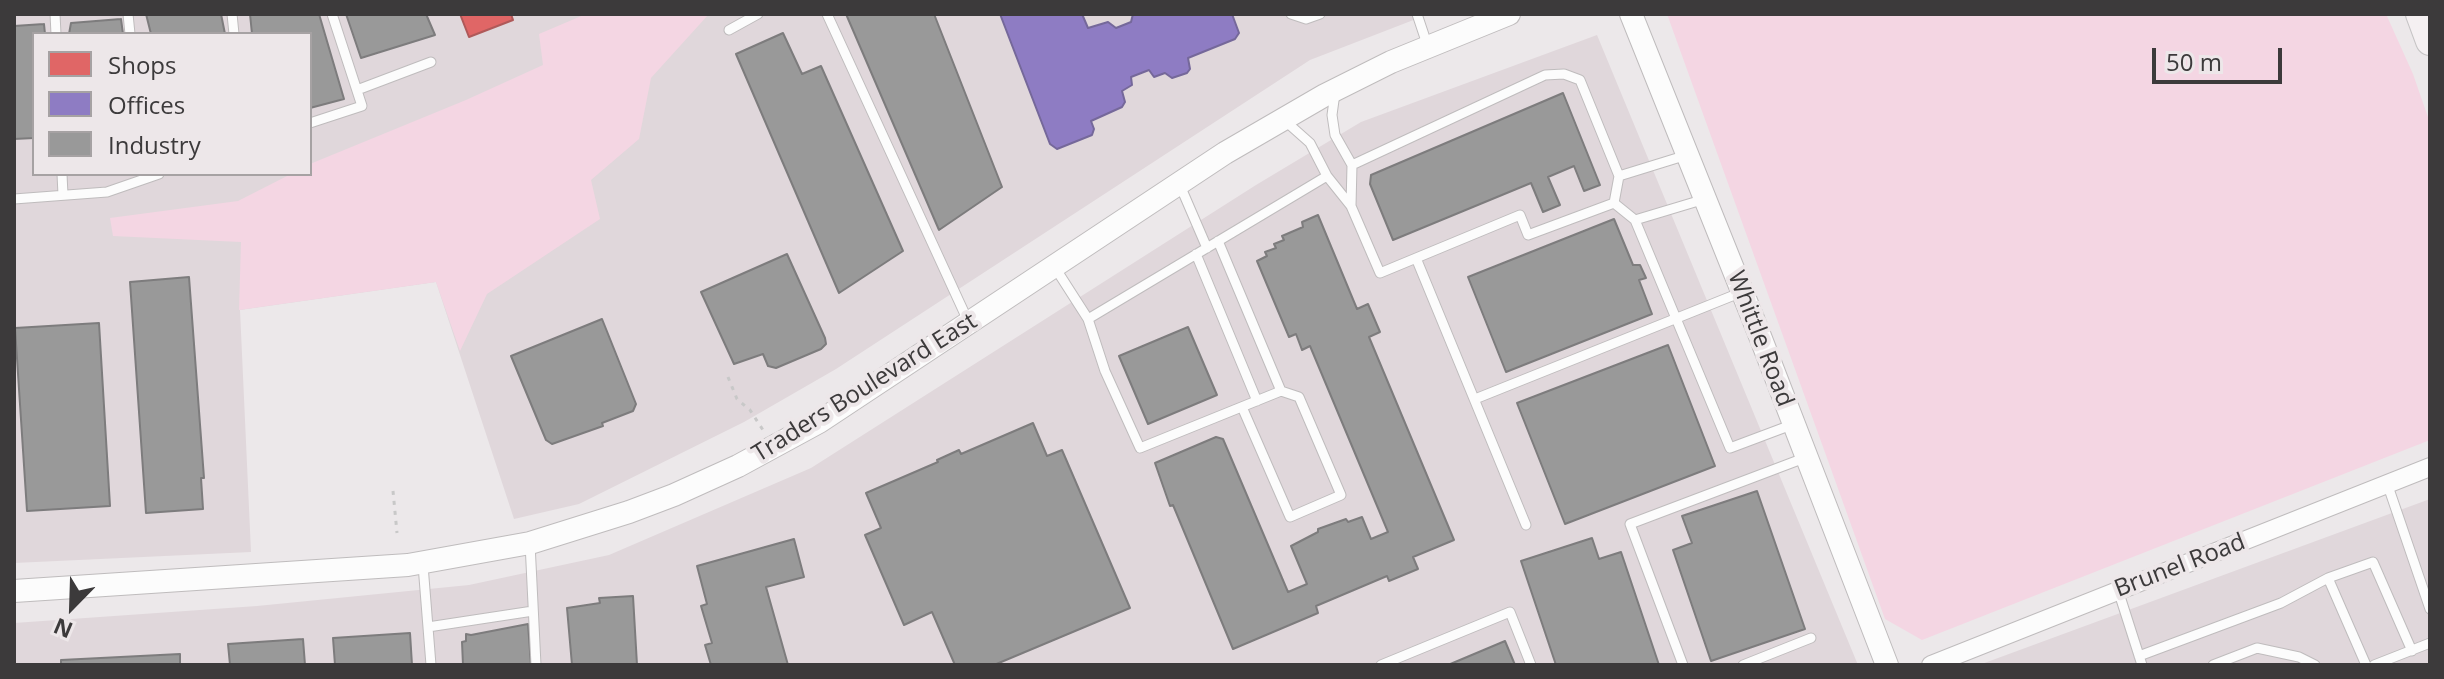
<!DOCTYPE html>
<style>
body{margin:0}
#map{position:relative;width:2444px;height:679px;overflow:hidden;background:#ece8ea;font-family:"Open Sans",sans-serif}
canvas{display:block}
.frame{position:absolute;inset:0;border:16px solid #3c3a3b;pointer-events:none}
.legend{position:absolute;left:32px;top:32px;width:280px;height:144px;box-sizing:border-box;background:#ede7e9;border:2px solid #a6a2a3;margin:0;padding:10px 14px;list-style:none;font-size:24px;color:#3c3a3b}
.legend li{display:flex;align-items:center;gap:16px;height:40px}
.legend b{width:40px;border:2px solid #a6a2a3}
.north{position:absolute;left:32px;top:567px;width:80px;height:80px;-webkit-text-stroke:6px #ede7e9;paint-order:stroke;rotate:203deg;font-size:22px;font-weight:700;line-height:32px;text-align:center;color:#3c3a3b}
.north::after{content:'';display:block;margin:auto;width:28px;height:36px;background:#3c3a3b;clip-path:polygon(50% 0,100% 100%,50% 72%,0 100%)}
.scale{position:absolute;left:2152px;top:48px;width:130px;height:36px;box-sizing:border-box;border:4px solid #3c3a3b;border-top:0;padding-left:10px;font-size:24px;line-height:28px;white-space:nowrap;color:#3c3a3b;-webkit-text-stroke:6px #ede7e9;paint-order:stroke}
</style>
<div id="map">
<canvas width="2444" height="679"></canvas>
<div class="frame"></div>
<ul class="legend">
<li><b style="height:22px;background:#e06666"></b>Shops</li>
<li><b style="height:22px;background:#8e7cc3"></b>Offices</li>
<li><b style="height:22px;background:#999"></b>Industry</li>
</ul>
<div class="north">N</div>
<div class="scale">50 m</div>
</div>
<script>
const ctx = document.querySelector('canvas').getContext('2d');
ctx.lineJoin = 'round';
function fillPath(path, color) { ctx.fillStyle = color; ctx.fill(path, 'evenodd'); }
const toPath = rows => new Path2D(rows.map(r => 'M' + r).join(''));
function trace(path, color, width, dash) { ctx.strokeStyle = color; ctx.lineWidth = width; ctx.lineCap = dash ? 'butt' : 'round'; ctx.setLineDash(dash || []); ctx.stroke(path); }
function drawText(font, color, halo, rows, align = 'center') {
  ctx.font = font + ' "Open Sans",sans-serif'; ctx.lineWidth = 8; ctx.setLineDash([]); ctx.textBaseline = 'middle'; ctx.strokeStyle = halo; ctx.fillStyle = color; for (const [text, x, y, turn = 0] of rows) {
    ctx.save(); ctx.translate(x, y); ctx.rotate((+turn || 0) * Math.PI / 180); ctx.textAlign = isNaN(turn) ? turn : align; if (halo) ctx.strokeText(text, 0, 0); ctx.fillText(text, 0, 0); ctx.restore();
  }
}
const built = toPath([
 [14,14,1429,14,1310,60,836,369,744,422,579,504,514,519,436,282,240,310,251,552,14,563],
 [34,34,310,34,310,174,34,174],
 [1597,35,1858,665,14,665,14,623,257,606,469,585,609,555,811,468,1256,185,1361,122],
 [2430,499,2430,665,1979,665]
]);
const green = toPath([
 [586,14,709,14,651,78,639,139,591,180,600,219,487,294,460,351,436,282,239,310,241,242,113,236,110,218,238,201,291,174,310,174,310,164,466,100,543,65,539,34],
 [1667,14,2386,14,2413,74,2430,123,2430,440,1922,640,1885,619]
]);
const shops = toPath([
 [460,14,511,14,513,20,469,37,460,14]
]);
const offices = toPath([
 [1000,14,1082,14,1088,28,1108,22,1116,28,1131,22,1133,14,1232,14,1239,33,1235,39,1188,58,1190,69,1187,73,1172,78,1165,73,1154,77,1149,70,1131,77,1132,85,1122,91,1125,102,1122,107,1091,121,1094,129,1092,135,1057,149,1050,144,1000,14]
]);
const industry = toPath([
 [146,14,221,14,225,34,151,34,146,14],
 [250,14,319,14,344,99,310,108,310,34,252,34,250,14],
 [346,14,426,14,435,35,361,58,346,14],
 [846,14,934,14,1002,187,939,230,846,14],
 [121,19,123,34,69,34,71,23,121,19],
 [44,24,45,34,34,34,34,138,14,139,14,26,44,24],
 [783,33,802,74,821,66,903,251,839,293,736,54,783,33],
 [1563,93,1600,185,1584,191,1574,166,1548,177,1560,205,1543,212,1531,183,1393,240,1370,184,1371,175,1563,93],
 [1318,215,1357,309,1368,304,1380,332,1369,337,1454,540,1413,557,1418,569,1389,581,1387,576,1316,606,1318,613,1233,649,1173,505,1170,506,1155,463,1216,437,1223,439,1288,592,1307,584,1291,546,1318,532,1318,529,1346,519,1348,522,1362,517,1371,539,1388,532,1310,346,1302,350,1296,334,1289,337,1257,261,1267,256,1265,252,1276,248,1274,244,1284,240,1282,236,1303,227,1302,222,1318,215],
 [1614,219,1633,265,1640,265,1646,278,1639,280,1652,314,1506,372,1468,277,1614,219],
 [787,254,825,338,826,344,821,349,776,368,768,366,763,354,734,364,701,292,787,254],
 [189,277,204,478,201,478,203,509,146,513,130,282,189,277],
 [602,319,636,404,633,411,602,423,603,426,552,444,546,440,511,356,602,319],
 [99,323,110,506,27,511,15,328,99,323],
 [1188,327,1217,395,1148,424,1119,356,1188,327],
 [1668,345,1715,466,1565,524,1517,403,1668,345],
 [1033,423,1047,456,1062,450,1130,608,994,665,955,665,932,612,904,625,865,535,881,528,866,493,938,462,937,460,959,450,961,454,1033,423],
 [1757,491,1805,629,1711,661,1673,550,1692,543,1682,516,1757,491],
 [1592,538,1599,559,1621,552,1659,665,1556,665,1521,561,1592,538],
 [794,539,804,577,766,587,788,665,711,665,705,645,712,643,701,606,707,604,697,566,794,539],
 [633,596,637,665,572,665,567,608,600,603,599,598,633,596],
 [528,624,531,665,463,665,462,642,466,641,466,634,471,635,528,624],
 [410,633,412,665,335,665,333,638,410,633],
 [303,639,305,665,230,665,228,644,303,639],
 [1505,641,1515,665,1448,665,1505,641],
 [180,654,180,665,61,665,61,660,180,654]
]);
const path = toPath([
 [728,377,737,399,750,410,763,430],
 [393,491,397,533]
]);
const service = toPath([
 [55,14,56,34],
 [128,14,130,34],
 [232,14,234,34],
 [827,14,968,321],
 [1291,14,1306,19,1320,14],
 [1417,14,1428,47],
 [729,30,758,14],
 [357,90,431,62],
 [1335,93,1332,115,1335,135,1352,165],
 [1283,119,1310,143,1327,176],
 [310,123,362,106,332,14],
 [62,174,63,195],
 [1619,176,1687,155],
 [1179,183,1207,248],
 [14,199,107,192,159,174],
 [1351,206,1380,273,1520,215,1528,235,1614,203],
 [1635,220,1705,199],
 [1196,254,1257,401],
 [1416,258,1526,525],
 [1054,266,1088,319,1327,176,1351,206,1352,165,1545,75,1564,74,1580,80,1619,176,1614,203,1635,220,1730,448,1794,424],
 [1088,319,1105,371,1140,448,1281,391,1218,241],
 [1475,399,1742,292],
 [1242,407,1290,517,1341,495,1299,397,1281,391],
 [2388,486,2430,609],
 [530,543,536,665],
 [423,565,431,665],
 [2118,590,2142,665],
 [428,627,533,611],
 [2139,656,2281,603,2328,578],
 [1381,665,1510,612,1531,665],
 [1683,665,1630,524,1807,457],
 [1743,665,1811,638],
 [2213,665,2257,648,2299,657,2315,665],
 [2366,665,2328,578,2373,562,2412,651],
 [2374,665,2430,643]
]);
const minor = toPath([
 [1931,665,2430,467]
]);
const tertiary = toPath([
 [1631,14,1758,331,1887,665],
 [14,591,408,565,530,543,629,512,674,495,738,466,819,422,1225,153,1325,95,1391,62,1509,14]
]);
const primary = toPath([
 [2420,14,2430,41]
]);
const streetNames = [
 ["Whittle Road",1760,339,69],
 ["Traders Boulevard East",865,388,-32],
 ["Brunel Road",2180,566,-21]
];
fillPath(built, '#e0d7db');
fillPath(green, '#f4d6e3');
fillPath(shops, '#e06666');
trace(shops, '#af5959', 2);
fillPath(offices, '#8e7cc3');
trace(offices, '#75689a', 2);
fillPath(industry, '#999');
trace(industry, '#7d7c7d', 2);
trace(service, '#bfbcbd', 11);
trace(minor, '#bfbcbd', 20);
trace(tertiary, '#bfbcbd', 24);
trace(primary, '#c6c4c5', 30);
trace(path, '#c8c8c8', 3, [4, 6]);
trace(service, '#fcfcfc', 9);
trace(minor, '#fcfcfc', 18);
trace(tertiary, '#fcfcfc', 22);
trace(primary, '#f5f0f2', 28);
drawText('24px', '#3c3a3b', '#ede7e9', streetNames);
</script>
